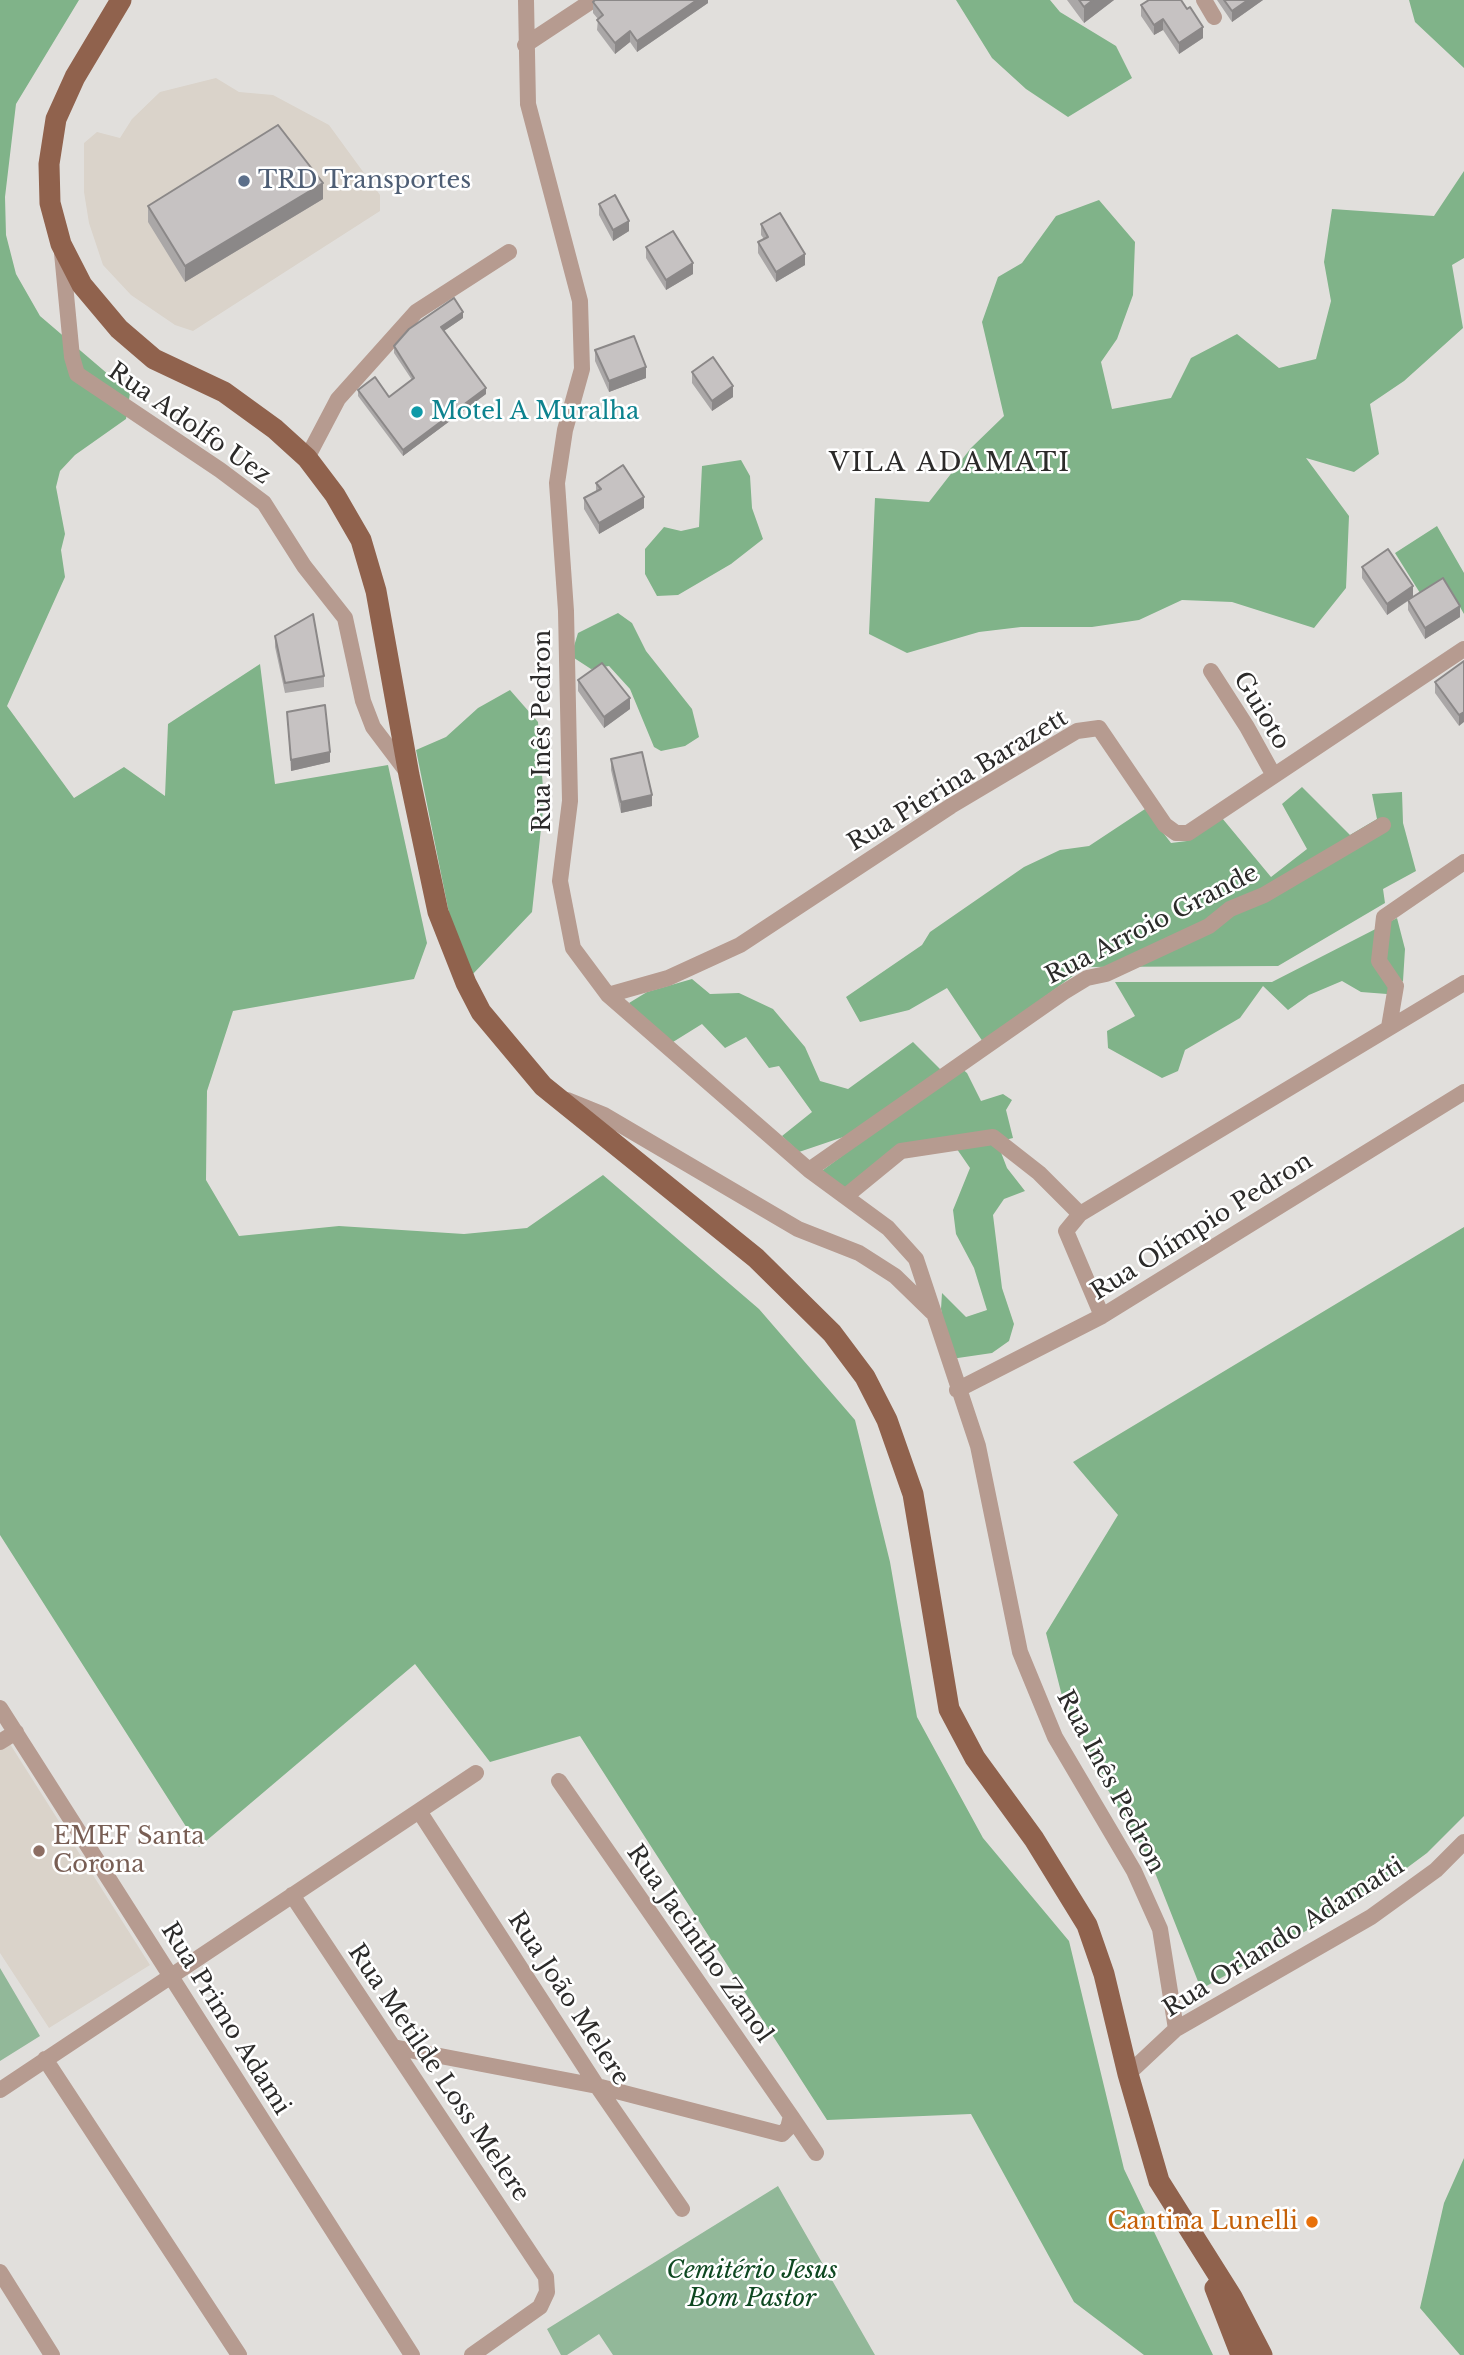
<!DOCTYPE html>
<meta charset="utf-8">
<style>
body{margin:0}
canvas{display:block;background:#e1dfdc}
</style>
<canvas width="1464" height="2355"></canvas>
<script>
const ctx = document.querySelector('canvas').getContext('2d');
ctx.lineJoin = 'round';
function fillPath(path, color) { ctx.fillStyle = color; ctx.fill(path, 'evenodd'); }
const toPath = rows => new Path2D(rows.map(r => 'M' + r).join(''));
function trace(path, color, width, dash) { ctx.strokeStyle = color; ctx.lineWidth = width; ctx.lineCap = dash ? 'butt' : 'round'; ctx.setLineDash(dash || []); ctx.stroke(path); }
function drawText(font, color, halo, rows, align = 'center') {
  ctx.font = font + ' "Libre Baskerville",serif'; ctx.lineWidth = 5; ctx.setLineDash([]); ctx.textBaseline = 'middle'; ctx.strokeStyle = halo; ctx.fillStyle = color; for (const [text, x, y, turn = 0] of rows) {
    ctx.save(); ctx.translate(x, y); ctx.rotate((+turn || 0) * Math.PI / 180); ctx.textAlign = isNaN(turn) ? turn : align; if (halo) ctx.strokeText(text, 0, 0); ctx.fillText(text, 0, 0); ctx.restore();
  }
}
const built = toPath([
 [216,78,239,92,273,95,329,125,380,195,380,211,193,331,175,325,131,295,103,265,89,223,84,192,84,143,97,132,120,138,132,119,160,92],
 [10,1744,150,1965,49,2028,0,1953,0,1750]
]);
const green = toPath([
 [0,1968,40,2036,0,2061],
 [778,2186,875,2355,613,2355,599,2334,567,2355,561,2355,547,2329]
]);
const forest = toPath([
 [0,0,79,0,16,104,5,197,6,235,16,274,40,316,130,393,126,419,75,455,60,471,56,487,65,534,61,550,65,577,7,706,74,798,124,767,165,796,168,724,260,664,275,784,388,765,427,943,414,979,233,1011,207,1091,206,1180,239,1236,339,1226,464,1234,527,1228,603,1175,759,1309,855,1420,890,1562,917,1717,983,1838,1069,1941,1124,2169,1213,2355,1144,2355,1074,2302,971,2114,827,2120,580,1736,490,1762,415,1664,199,1847,0,1535],
 [956,0,1050,0,1060,12,1116,46,1132,78,1068,117,1026,89,992,58],
 [1409,0,1464,0,1464,68,1415,22],
 [1464,171,1464,258,1452,265,1463,328,1404,381,1370,404,1379,454,1354,472,1306,458,1349,516,1346,588,1314,628,1232,602,1182,600,1139,620,1092,627,1021,627,979,632,907,653,869,634,875,498,929,502,971,448,1004,416,982,322,998,277,1022,263,1056,216,1099,200,1135,242,1133,295,1117,339,1101,362,1112,409,1171,398,1191,358,1237,334,1279,368,1316,359,1331,301,1324,262,1332,209,1434,216],
 [741,460,750,476,752,508,763,539,731,564,678,595,657,596,645,574,645,549,664,527,681,531,699,527,702,466],
 [1437,526,1464,573,1464,614,1445,581,1420,593,1395,553],
 [618,613,632,623,646,651,692,709,699,737,685,746,661,751,654,747,630,689,609,666,591,669,571,656,578,633],
 [510,690,538,722,544,801,532,912,471,976,450,918,416,750,446,737,478,708],
 [1302,787,1350,835,1377,819,1372,794,1402,792,1403,823,1416,871,1383,889,1385,903,1278,966,1085,967,983,1042,947,988,909,1010,860,1022,846,997,922,945,930,932,1024,867,1060,850,1089,846,1145,809,1171,843,1187,841,1222,818,1271,877,1307,849,1282,804],
 [1397,918,1405,949,1403,981,1387,994,1361,992,1342,981,1309,995,1288,1010,1263,986,1240,1018,1185,1050,1178,1071,1162,1078,1108,1048,1107,1031,1135,1016,1115,982,1272,982],
 [692,979,710,994,739,993,773,1009,805,1047,820,1081,848,1089,913,1042,942,1071,855,1133,799,1152,782,1136,812,1112,779,1066,769,1068,746,1037,725,1048,702,1024,673,1042,637,1013,629,1003,647,992],
 [961,1068,967,1073,981,1101,1003,1094,1012,1100,1006,1110,1013,1138,997,1142,1007,1168,1025,1191,1004,1199,993,1215,1002,1288,1014,1324,1009,1341,992,1353,951,1359,941,1309,942,1293,966,1317,987,1310,974,1268,956,1234,953,1210,970,1168,950,1139,923,1147,863,1183,842,1189,819,1173],
 [1464,1227,1464,1816,1427,1853,1369,1896,1201,1989,1152,1865,1108,1790,1062,1696,1046,1633,1118,1515,1073,1462],
 [1464,2158,1464,2355,1460,2355,1420,2308,1444,2203]
]);
const street = toPath([
 [526,0,528,104,580,301,582,369,565,430,557,483,566,611,570,801,560,881,573,948,608,995,809,1170,888,1228,916,1259,978,1446,1020,1652,1055,1737,1134,1871,1160,1929,1176,2029],
 [1204,0,1214,17],
 [525,45,593,0],
 [62,253,72,357,77,374,220,470,264,503,304,566,345,618,363,701,373,727,407,772],
 [307,458,338,399,416,312,509,252],
 [1211,671,1247,727,1273,774],
 [608,995,668,978,740,945,951,806,1077,731,1099,728,1165,825,1176,833,1188,833,1464,649],
 [1389,1027,1396,986,1379,961,1384,917,1464,862],
 [567,1100,604,1115,798,1229,859,1253,895,1276,932,1312],
 [809,1170,1064,992,1087,978,1106,974,1209,926,1230,909,1264,895,1383,825],
 [846,1196,901,1151,993,1137,1039,1173,1080,1214],
 [1102,1316,1066,1231,1080,1214,1464,983],
 [957,1390,1102,1316,1464,1092],
 [0,1708,412,2355],
 [0,1742,16,1732],
 [419,1811,597,2086,682,2209],
 [292,1895,546,2277,547,2292,540,2307,472,2355],
 [393,2047,597,2086,782,2134,788,2128,791,2116,559,1781],
 [45,2059,239,2355],
 [1128,2074,1176,2029,1371,1917,1436,1870,1464,1842],
 [0,2090,476,1773],
 [791,2116,816,2153],
 [0,2272,52,2355]
]);
const primary = toPath([
 [121,0,75,77,56,119,49,164,50,203,61,244,82,285,119,329,154,359,224,392,275,429,307,458,335,495,361,540,376,591,409,775,438,912,466,983,481,1012,543,1086,756,1258,832,1333,865,1377,887,1420,913,1494,949,1709,975,1758,1034,1839,1087,1925,1104,1974,1128,2074,1159,2181,1232,2297,1262,2355],
 [1215,2288,1241,2355]
]);
const wall = toPath([
 [708,0,708,3,637,52,630,42,615,54,597,30,598,19,593,13,593,2],
 [1067,0,1114,0,1084,23],
 [1217,0,1263,0,1232,22],
 [1141,5,1203,38,1179,54,1163,30,1154,35,1141,16],
 [323,199,185,282,148,222,148,206],
 [599,204,629,231,613,241,599,215],
 [761,224,805,265,776,282,758,253,758,242,764,239,761,235],
 [646,247,693,274,666,290,646,258],
 [463,318,444,331,486,394,403,456,358,396,358,390,389,397,412,380,394,353,394,346],
 [595,350,646,378,609,392,595,361],
 [692,372,733,397,712,411,692,383],
 [596,483,644,508,599,534,584,509,584,498,596,491],
 [1362,567,1413,596,1460,617,1425,639,1408,610,1408,601,1387,615,1362,578],
 [275,636,324,676,324,687,285,693,275,647],
 [1464,661,1459,726,1435,693,1435,682],
 [578,680,630,709,604,728,578,691],
 [287,712,330,762,291,771],
 [611,759,652,806,621,813,611,770]
]);
const shadedWall = toPath([
 [697,0,708,0,708,3,637,52,637,41],
 [1093,0,1114,0,1084,23,1084,7],
 [1248,0,1263,0,1232,22,1232,11],
 [1163,19,1163,30,1154,35,1154,25],
 [1203,27,1203,38,1179,54,1179,43],
 [630,31,630,42,615,54,615,43],
 [323,183,323,199,185,282,185,266],
 [629,221,629,231,613,241,613,230],
 [805,254,805,265,776,282,776,272],
 [693,263,693,274,666,290,666,280],
 [463,312,463,318,441,333,441,327],
 [646,367,646,378,609,392,609,381],
 [733,386,733,397,712,411,712,401],
 [486,388,486,394,403,456,403,450],
 [644,497,644,508,599,534,599,523],
 [1413,586,1413,597,1387,615,1387,604],
 [1460,606,1460,617,1425,639,1425,628],
 [630,698,630,709,604,728,604,717],
 [1464,712,1464,722,1459,726,1459,715],
 [330,752,330,762,291,771,291,760],
 [652,795,652,806,621,813,621,802]
]);
const building = toPath([
 [595,0,697,0,637,41,630,31,615,43,597,20,603,15,593,2,595,0],
 [1079,0,1093,0,1084,7,1079,0],
 [1149,0,1181,0,1187,9,1190,7,1203,27,1179,43,1163,19,1154,25,1141,5,1149,0],
 [1224,0,1248,0,1232,11,1224,0],
 [278,125,323,183,185,266,148,206,278,125],
 [615,195,629,221,613,230,599,204,615,195],
 [780,213,805,254,776,272,758,242,768,237,761,224,780,213],
 [673,231,693,263,666,280,646,247,673,231],
 [454,298,463,312,441,327,486,388,403,450,358,390,375,377,389,397,414,378,394,346,409,329,454,298],
 [634,336,646,367,609,381,595,350,634,336],
 [713,357,733,386,712,401,692,372,713,357],
 [623,465,644,497,599,523,584,498,601,489,596,483,623,465],
 [1388,549,1413,586,1387,604,1362,567,1388,549],
 [1443,578,1460,606,1425,628,1408,600,1443,578],
 [313,614,324,676,285,683,275,636,313,614],
 [1464,661,1464,712,1459,715,1435,682,1464,661],
 [602,663,630,698,604,717,578,680,602,663],
 [325,705,330,752,291,760,287,712,325,705],
 [642,752,652,795,621,802,611,759,642,752]
]);
const markers = [
 [244,181,7,"#5c6f8a"],
 [417,412,7,"#0f9aa8"],
 [39,1851,7,"#8d6e63"],
 [1312,2222,7,"#e8710a"]
];
const serviceNames = [
 ["TRD Transportes",258,181]
];
const cultureNames = [
 ["Motel A Muralha",431,412]
];
const streetNames = [
 ["Rua Adolfo Uez",189,424,35],
 ["Guioto",1261,711,59],
 ["Rua Inês Pedron",543,731,-90],
 ["Rua Pierina Barazett",958,781,-31],
 ["Rua Arroio Grande",1152,925,-27],
 ["Rua Olímpio Pedron",1202,1227,-32],
 ["Rua Inês Pedron",1110,1782,62],
 ["Rua Orlando Adamatti",1284,1938,-32],
 ["Rua Jacintho Zanol",699,1944,55],
 ["Rua João Melere",568,1999,57],
 ["Rua Primo Adami",225,2019,58],
 ["Rua Metilde Loss Melere",438,2073,56]
];
const educationNames = [
 ["EMEF Santa",53,1837],
 ["Corona",53,1865]
];
const foodNames = [
 ["Cantina Lunelli",1298,2222]
];
const parkNames = [
 ["Cemitério Jesus",752,2271],
 ["Bom Pastor",752,2299]
];
const neighbourhoodNames = [
 ["VILA ADAMATI",950,464]
];
fillPath(built, '#dad3ca');
fillPath(green, '#92b899');
fillPath(forest, '#80b389');
trace(street, '#b69b90', 16);
trace(primary, '#90624d', 21);
fillPath(wall, '#aaa7a7');
fillPath(shadedWall, '#8b8888');
fillPath(building, '#c6c2c2');
trace(building, '#8b8888', 2);
for (const [x, y, r, color] of markers) { const dot = new Path2D(); dot.arc(x, y, r, 0, 2 * Math.PI); ctx.fillStyle = color; ctx.fill(dot); trace(dot, '#fff', 2.5); }
drawText('24px', '#4e5e75', '#fff', serviceNames, 'left');
drawText('24px', '#0d838f', '#fff', cultureNames, 'left');
drawText('24px', '#2c2b2a', '#fff', streetNames);
drawText('24px', '#785e54', '#fff', educationNames, 'left');
drawText('24px', '#c56008', '#fff', foodNames, 'right');
drawText('italic 24px', '#0e4821', '#fff', parkNames);
ctx.letterSpacing = '2px';
drawText('26px', '#2c2b2a', '#fff', neighbourhoodNames);
ctx.letterSpacing = '0px';
</script>
